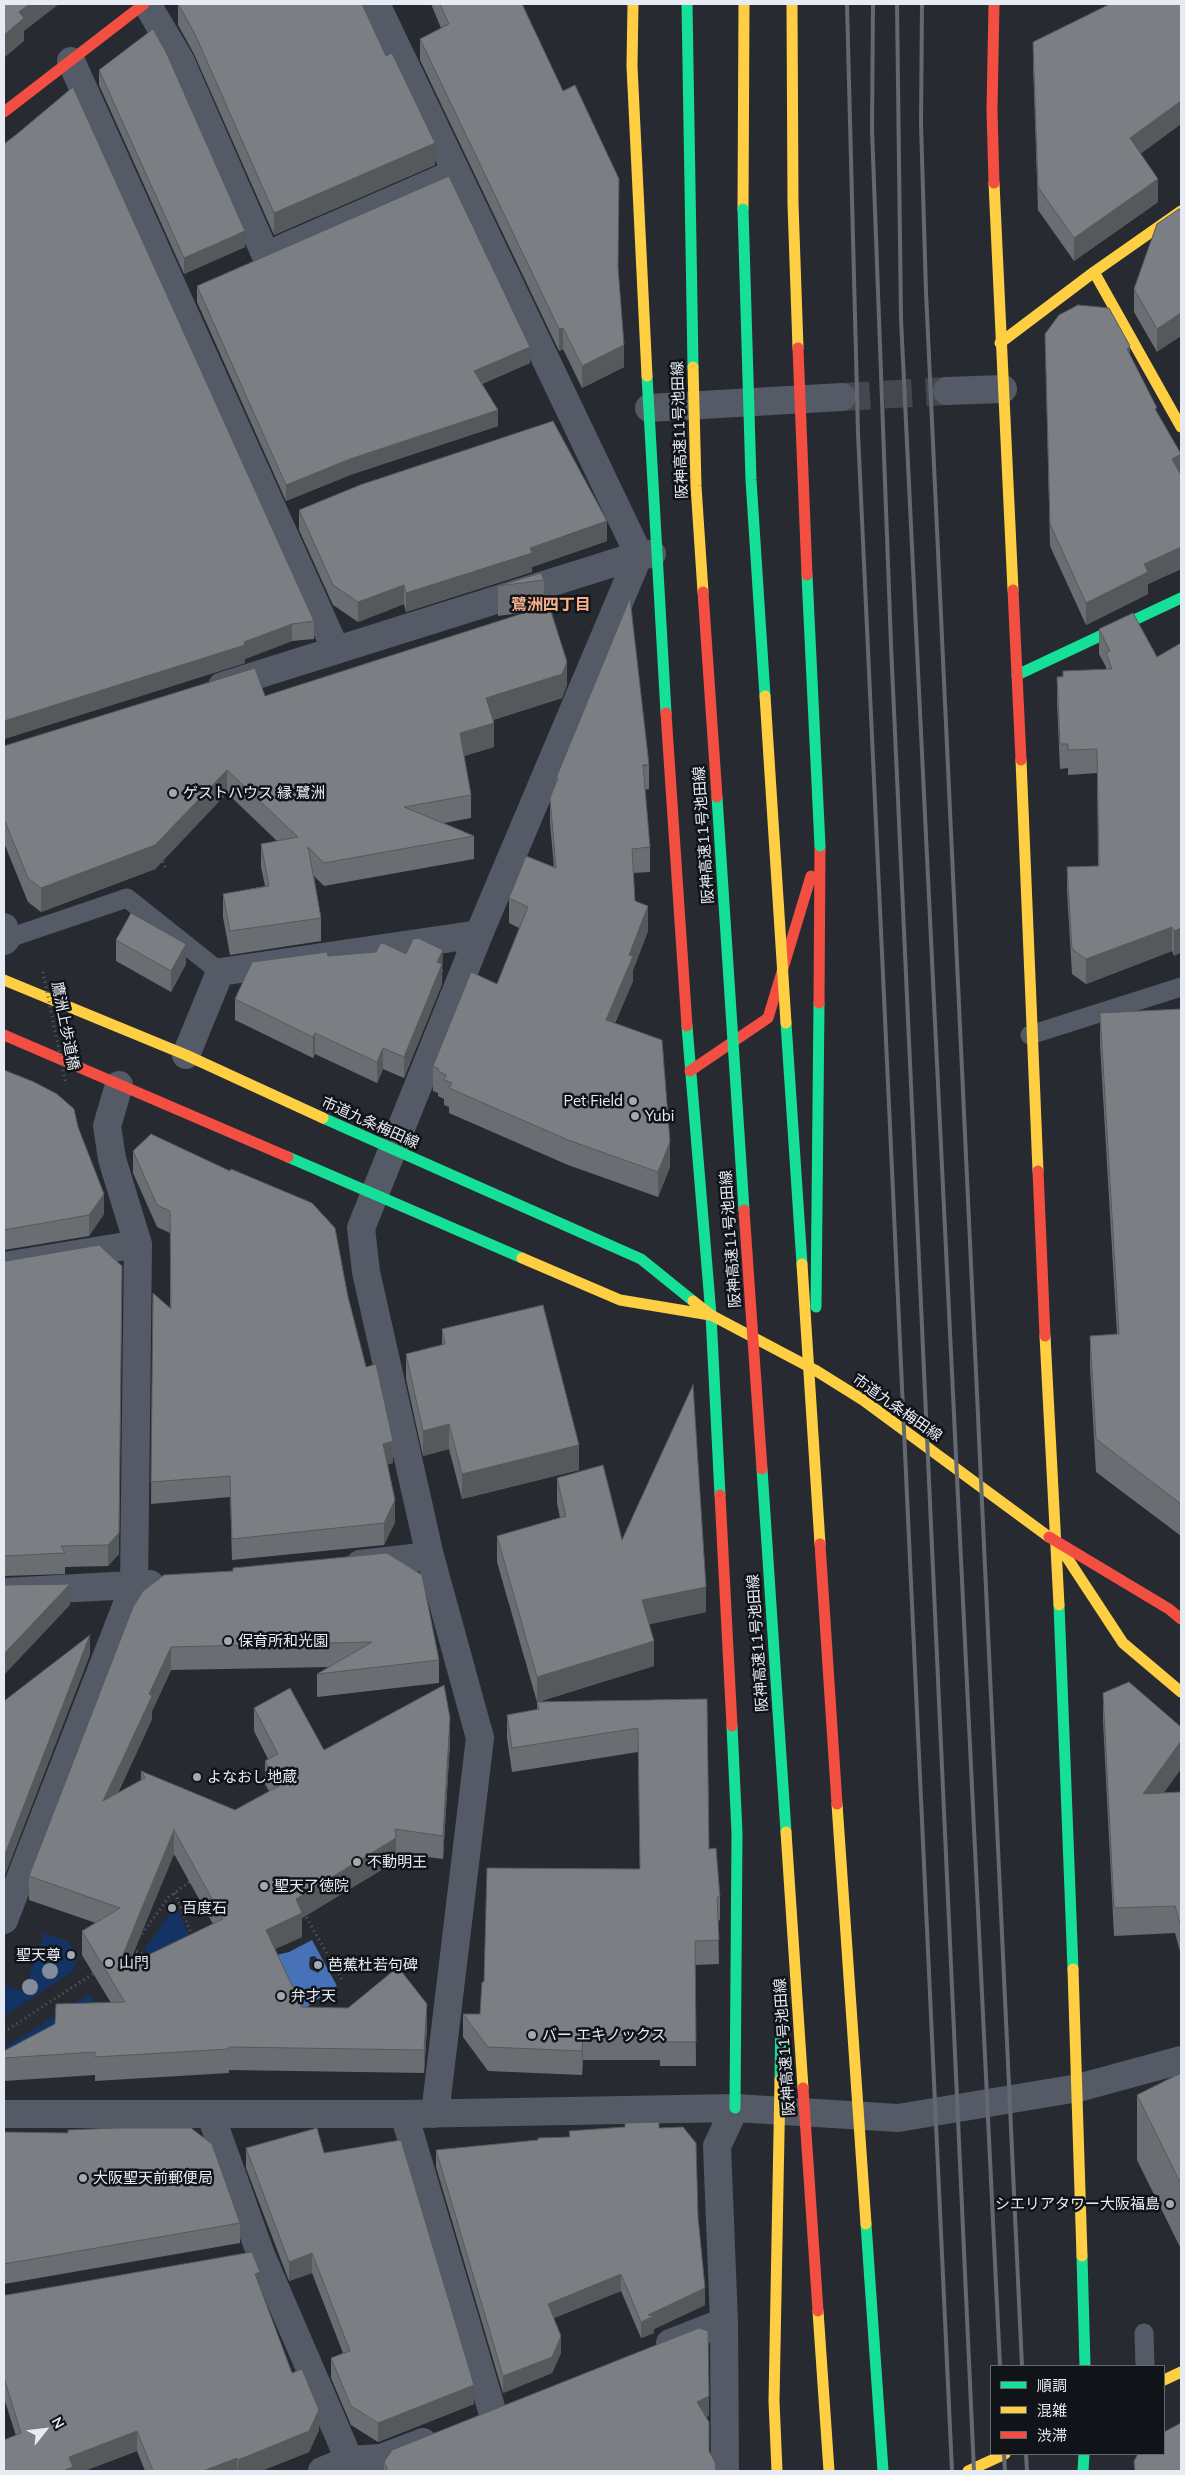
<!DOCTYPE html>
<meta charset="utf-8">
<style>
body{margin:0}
#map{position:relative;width:1185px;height:2475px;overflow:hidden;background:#272b31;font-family:Mulish,"Noto Sans JP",sans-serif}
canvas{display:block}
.frame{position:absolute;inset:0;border:5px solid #e7ebf3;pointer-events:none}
.legend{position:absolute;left:990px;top:2365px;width:175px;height:90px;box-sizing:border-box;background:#101318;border:1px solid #666970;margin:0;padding:6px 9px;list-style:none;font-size:15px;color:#e7ebf3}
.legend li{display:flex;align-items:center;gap:10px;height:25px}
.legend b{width:25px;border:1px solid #666970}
.north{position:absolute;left:20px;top:2405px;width:50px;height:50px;-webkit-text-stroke:4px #101318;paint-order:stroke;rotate:61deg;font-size:14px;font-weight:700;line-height:20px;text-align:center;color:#e7ebf3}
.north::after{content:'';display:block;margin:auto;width:18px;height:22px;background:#e7ebf3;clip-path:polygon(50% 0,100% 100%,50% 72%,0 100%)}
</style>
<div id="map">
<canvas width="1185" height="2475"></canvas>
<div class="frame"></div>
<ul class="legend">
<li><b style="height:6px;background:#16e098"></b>順調</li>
<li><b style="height:6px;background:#ffcf43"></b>混雑</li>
<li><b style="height:6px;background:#f24e42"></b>渋滞</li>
</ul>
<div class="north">N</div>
</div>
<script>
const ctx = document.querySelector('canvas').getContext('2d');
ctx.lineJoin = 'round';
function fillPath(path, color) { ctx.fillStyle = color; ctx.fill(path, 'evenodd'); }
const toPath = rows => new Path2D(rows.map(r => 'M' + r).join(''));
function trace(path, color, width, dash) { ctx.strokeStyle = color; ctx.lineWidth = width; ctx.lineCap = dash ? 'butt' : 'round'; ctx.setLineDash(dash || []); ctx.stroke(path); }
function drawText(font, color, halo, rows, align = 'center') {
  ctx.font = font + ' Mulish,"Noto Sans JP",sans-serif'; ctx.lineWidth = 5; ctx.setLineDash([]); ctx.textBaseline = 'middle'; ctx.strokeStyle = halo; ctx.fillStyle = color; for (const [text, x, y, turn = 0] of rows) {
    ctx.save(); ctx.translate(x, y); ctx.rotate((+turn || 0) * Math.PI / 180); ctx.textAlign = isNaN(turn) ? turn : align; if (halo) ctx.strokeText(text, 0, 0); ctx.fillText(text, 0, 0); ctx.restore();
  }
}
const green = toPath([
 [176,1906,190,1938,186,1951,150,1954,144,1950],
 [44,1933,68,1941,78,1955,72,1972,4,2016,4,1985,24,1992],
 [89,1994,100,2012,53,2025,29,2057,4,2058,4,2048]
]);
const water = toPath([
 [312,1940,337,1986,300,2012,268,1957,289,1952],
 [315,1956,323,1967,318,1973,310,1969,309,1964,310,1957]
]);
const streetTunnel = toPath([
 [842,397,947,391]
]);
const path = toPath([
 [161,857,166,869],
 [175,1893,193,1938],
 [304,1913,342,1980],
 [139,1938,169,1897,192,1880],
 [132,1949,149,1957],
 [4,2032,94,1973]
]);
const lane = toPath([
 [6,939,127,898,220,972],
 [1030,1035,1181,987],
 [1144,2333,1145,2366]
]);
const street = toPath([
 [147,4,180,60,266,256],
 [376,4,639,555,479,934,361,1228,366,1272,430,1556,480,1738,435,2114],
 [71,61,336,650],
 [283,248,455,173],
 [947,391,1003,389],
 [649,408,842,397],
 [222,686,639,555,652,554],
 [4,927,6,939,4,941],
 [186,1055,220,972,479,934],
 [4,1266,138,1244],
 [360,1564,430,1556],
 [4,1592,150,1584],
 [4,1920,134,1586,138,1244,112,1159,107,1126,119,1085],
 [4,2114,404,2114,735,2108,898,2118,1078,2088,1181,2060],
 [404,2114,493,2414],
 [211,2116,261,2255,354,2471],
 [670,2343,724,2322],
 [322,2471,349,2460,381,2458,423,2442],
 [725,2471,724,2322,717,2146,735,2108]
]);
const fast = toPath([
 [647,376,666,713],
 [1017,675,1181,598],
 [687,1026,711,1315,720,1495],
 [323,1118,641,1259,693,1301],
 [288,1157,522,1258],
 [816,1307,819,1003],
 [1059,1605,1073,1969],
 [732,1726,737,1833,735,2108],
 [1082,2256,1085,2366],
 [1083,2471,1084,2454]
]);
const slow = toPath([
 [633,4,632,66,647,376],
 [994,183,1013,590],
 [743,209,744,4],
 [1094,272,1181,427],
 [1000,343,1094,272,1181,211],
 [1021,760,1038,1171],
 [4,980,186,1055,323,1118],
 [522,1258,620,1300,710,1315],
 [693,1301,711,1315,815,1370,863,1400,1049,1537],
 [1045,1336,1059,1605],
 [1060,1547,1123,1643,1181,1692],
 [1073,1969,1082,2256],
 [1164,2380,1181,2372],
 [968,2471,1005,2454]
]);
const jam = toPath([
 [994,4,992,110,994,183],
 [4,112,144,4],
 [1013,590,1021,760],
 [666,713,687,1026],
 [819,1003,820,846],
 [4,1035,288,1157],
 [690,1071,768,1018,811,876],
 [1038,1171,1045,1336],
 [720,1495,732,1726],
 [1049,1537,1169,1609,1181,1619]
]);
const rail = toPath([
 [847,4,858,433,952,2471],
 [873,4,872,129,891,645,974,2471],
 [897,4,901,319,1000,2366],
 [922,4,921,124,926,292,1022,2366],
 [1004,2454,1005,2471],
 [1026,2454,1027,2471]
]);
const pathBridge = toPath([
 [43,972,66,1085]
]);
const fastBridge = toPath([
 [687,4,693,367],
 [743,209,751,480,765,696],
 [807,575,820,846],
 [717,797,744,1210],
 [786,1023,802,1264],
 [762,1469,786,1832],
 [780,2080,781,2010],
 [866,2224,883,2471]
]);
const slowBridge = toPath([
 [792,4,793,204,798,348],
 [693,367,696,486,703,592],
 [765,696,786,1023],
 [802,1264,820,1544],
 [837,1804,866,2224],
 [786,1832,803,2088],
 [818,2311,829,2471],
 [777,2471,774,2401,780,2080]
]);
const jamBridge = toPath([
 [798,348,807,575],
 [703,592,717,797],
 [744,1210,762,1469],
 [820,1544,837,1804],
 [803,2088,818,2311]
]);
const trees = [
 [50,1971],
 [30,1987]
];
const wall = toPath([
 [178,4,435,165,274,235,194,54,178,25],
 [431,4,525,4,523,5,618,269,624,367,582,388,563,349,559,351,420,60,420,39,441,28],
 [1181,4,1181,124,1140,154,1158,202,1074,261,1038,210,1033,65,1033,42],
 [99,70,245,247,184,274,99,85],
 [4,144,314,621,314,639,292,641,245,659,245,663,4,739],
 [1181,212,1157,352,1134,312,1134,289],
 [197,286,530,363,482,384,498,426,350,475,286,501,197,302],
 [1045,334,1130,356,1157,412,1181,454,1181,569,1148,584,1148,594,1086,625,1050,546],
 [299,510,607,541,532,567,532,572,406,612,404,604,358,622,333,605,299,530],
 [544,580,544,607,567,685,562,698,493,720,494,747,464,756,471,795,471,818,444,823,474,836,474,859,324,886,314,876,321,918,321,941,230,955,223,917,223,894,265,886,261,867,261,844,277,841,227,793,155,869,41,912,28,902,4,843,4,746,265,696,527,612,498,616,498,586],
 [1099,629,1157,657,1181,643,1174,956,1172,951,1086,984,1072,974,1067,891,1067,867,1098,866,1097,773,1068,775,1068,768,1060,769,1057,702,1057,677,1106,669,1106,667,1099,654],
 [649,765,649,789,645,790,650,847,650,872,633,873,635,901,648,931,633,970,633,981,615,1023,670,1167,658,1197,568,1165,449,1113,449,1107,444,1105,444,1099,438,1096,438,1093,433,1091,433,1066,497,984,519,928,509,923,509,898,554,868,550,823,550,798,556,785,556,778],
 [116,940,186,964,171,992,116,961],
 [406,954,443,970,442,972,442,984,404,1078,383,1069,377,1083,315,1054,313,1058,235,1020,235,999,328,956],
 [1181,1009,1181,1536,1096,1472,1090,1368,1090,1336,1117,1334,1100,1045,1100,1013],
 [4,1070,78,1127,104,1214,89,1236,4,1250],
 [133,1151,348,1297,366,1367,393,1463,388,1464,395,1522,384,1545,232,1560,230,1497,151,1504,153,1293,170,1309,170,1233,157,1227,133,1173],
 [4,1260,119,1554,108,1566,65,1567,65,1574,4,1576],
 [442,1329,579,1470,462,1499,449,1449,423,1456,406,1379,406,1354,442,1345],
 [557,1478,622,1540,706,1612,649,1624,654,1666,538,1702,707,1699,709,1849,720,1897,720,1920,718,1921,719,1964,695,1965,696,2066,660,2066,660,2060,583,2060,582,2075,488,2071,463,2037,463,2014,480,2014,484,1982,640,1869,638,1752,512,1772,507,1738,507,1715,537,1710,537,1702,497,1562,497,1536,560,1518,557,1503],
 [164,1575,439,1660,439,1683,317,1697,317,1674,329,1667,171,1670,152,1711,152,1719,118,1793,141,1780,141,1771,235,1810,269,1791,265,1784,265,1761,268,1759,254,1731,254,1708,324,1750,450,1742,443,1859,396,1853,396,1861,302,1918,302,1937,275,1949,302,2007,427,2027,424,2073,229,2070,229,2073,95,2081,95,2075,4,2081,4,2051,111,2003,82,1955,82,1931,96,1923,29,1900,29,1876],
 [174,1854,213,1924,129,1965,139,1938],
 [1103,1693,1163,1793,1181,1792,1181,1955,1175,1933,1114,1936,1103,1721],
 [1181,2073,1181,2249,1137,2160,1137,2095],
 [659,2128,698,2217,705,2305,654,2329,654,2333,641,2338,621,2291,554,2318,561,2353,552,2373,503,2393,436,2167,436,2150],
 [4,2132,240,2223,240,2243,4,2284],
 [246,2148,324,2153,474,2404,378,2442,351,2425,331,2378,331,2358,343,2353,312,2273,289,2281,246,2168],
 [260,2288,292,2373,319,2430,309,2452,261,2471,145,2471,137,2451,84,2471,4,2471,16,2436,4,2398,4,2295],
 [709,2416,706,2417,709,2451,716,2471,384,2471,384,2462]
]);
const shadedWall = toPath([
 [30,4,59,4,24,31,24,41,4,58,4,35,19,12],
 [1181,101,1181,124,1130,161,1130,138],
 [435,143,435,165,274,235,274,213],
 [1158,179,1158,202,1074,261,1074,238],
 [245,231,245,247,184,274,184,258],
 [1181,313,1181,336,1157,352,1157,329],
 [563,328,563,349,559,351,559,329],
 [624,345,624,367,582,388,582,366],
 [1130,346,1130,369,1127,349],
 [530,347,530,363,474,387,474,371],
 [498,410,498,426,350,475,286,501,286,485,350,459],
 [1181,454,1181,477,1172,459],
 [607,521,607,541,532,567,532,572,406,612,406,593],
 [1181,547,1181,569,1148,584,1148,594,1086,625,1086,603,1144,564],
 [404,585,404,604,358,622,358,602],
 [292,624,292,641,245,659,245,663,4,739,4,721,244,642],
 [567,662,567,685,562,698,486,722,486,698],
 [494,723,494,747,460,757,460,733],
 [227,770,227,793,155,869,41,912,41,888],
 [648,906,648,931,633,970,633,981,606,1044,606,1020,629,955],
 [1172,927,1172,951,1086,984,1086,959],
 [1181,928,1181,953,1174,956,1174,931],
 [186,944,186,964,171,992,171,971],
 [443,950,442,984,404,1078,404,1057,437,962],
 [315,1033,315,1054,313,1058,313,1037],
 [383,1048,383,1069,377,1083,377,1062],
 [670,1142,670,1167,658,1197,658,1172],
 [104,1194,104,1214,89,1236,89,1215],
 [122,1266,119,1554,108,1566,108,1545],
 [449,1424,449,1449,423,1456,423,1431],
 [393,1441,393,1463,383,1466,383,1444],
 [579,1445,579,1470,462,1499,462,1474],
 [395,1500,395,1522,384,1545,384,1523],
 [70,1584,70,1605,4,1675,4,1654],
 [706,1587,706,1612,642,1626,642,1600],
 [90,1635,90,1655,4,1878,4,1857],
 [654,1641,654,1666,537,1702,537,1677],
 [171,1647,171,1670,152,1711,152,1719,103,1824,103,1801,149,1694],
 [450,1718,450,1742,443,1859,443,1836],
 [1181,1741,1181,1769,1143,1822,1143,1794],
 [174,1830,174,1854,118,1991,117,1970],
 [396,1838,396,1861,302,1918,302,1937,266,1953,266,1930,296,1899],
 [427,2004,427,2027,424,2073,424,2050],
 [583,2036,583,2060,582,2075,582,2051],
 [312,2253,312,2273,289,2281,289,2262],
 [260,2272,260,2293,255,2274],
 [621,2274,621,2291,548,2320,548,2304],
 [705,2288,705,2305,654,2329,654,2333,641,2338,641,2322,648,2315],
 [561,2336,561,2353,552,2373,503,2393,503,2376],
 [474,2385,474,2404,378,2442,378,2423],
 [709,2396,709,2416,697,2422,697,2402],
 [319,2410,319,2430,309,2452,261,2471,238,2471,238,2460],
 [137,2431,137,2451,84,2471,65,2471,69,2457],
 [237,2458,237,2471,203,2471]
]);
const building = toPath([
 [4,4,30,4,19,12,24,18,4,35,4,4],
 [178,4,362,4,386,56,392,53,435,143,274,213,194,32,178,4],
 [440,4,522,4,563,91,575,85,619,179,618,267,624,345,582,366,563,328,559,329,420,39,449,24,440,4],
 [1110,4,1181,4,1181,101,1130,138,1158,179,1074,238,1038,187,1033,42,1110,4],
 [153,29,166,52,245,231,184,258,99,70,153,29],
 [73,87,314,621,292,624,244,642,245,645,4,721,4,144,17,134,73,87],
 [449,176,530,347,474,371,498,410,350,459,286,485,197,286,449,176],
 [1179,209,1181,212,1181,313,1157,329,1134,289,1157,224,1179,209],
 [1078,305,1109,308,1130,346,1127,349,1157,408,1155,409,1181,454,1172,459,1181,475,1181,547,1144,564,1148,572,1086,603,1050,524,1045,334,1059,315,1078,305],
 [553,421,607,521,530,548,532,553,406,593,404,585,358,602,333,585,299,510,360,485,553,421],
 [541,573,544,580,498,586,541,573],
 [630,598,649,765,643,765,650,847,632,849,635,901,648,906,629,955,633,956,606,1020,662,1040,670,1142,658,1172,568,1140,449,1088,452,1083,444,1080,446,1075,438,1071,439,1069,433,1066,471,972,497,984,528,907,509,898,526,856,556,868,550,798,558,778,556,778,630,598],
 [549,605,567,662,562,674,486,698,494,723,460,733,471,795,404,807,474,836,324,863,308,847,321,918,230,931,223,894,269,886,261,844,298,837,227,770,155,845,41,888,28,878,4,819,4,746,255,668,265,696,549,605],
 [1133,613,1157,657,1181,643,1181,928,1174,931,1172,927,1086,959,1072,949,1067,867,1099,866,1097,749,1068,750,1068,744,1060,744,1057,677,1063,677,1063,671,1112,669,1106,653,1110,651,1099,629,1133,613],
 [131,913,186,944,171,971,116,940,131,913],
 [418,938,443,950,437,962,442,964,404,1057,383,1048,377,1062,315,1033,313,1037,235,999,252,962,327,952,328,956,376,952,380,944,383,943,406,954,413,939,418,938],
 [1181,1009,1181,1504,1096,1439,1090,1336,1119,1334,1100,1013,1181,1009],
 [4,1070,34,1082,57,1094,74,1109,78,1127,104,1194,89,1215,4,1230,4,1070],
 [151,1134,230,1171,231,1169,312,1203,335,1228,348,1297,366,1367,376,1364,393,1441,383,1444,395,1500,384,1523,232,1539,230,1476,151,1482,153,1293,171,1309,170,1211,157,1205,133,1151,151,1134],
 [99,1245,122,1266,119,1533,108,1545,61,1546,65,1553,4,1556,4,1260,6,1261,99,1245],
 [543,1305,579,1445,462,1474,449,1424,423,1431,406,1354,445,1344,442,1329,543,1305],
 [693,1385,706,1587,642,1600,654,1641,537,1677,497,1536,566,1516,557,1478,603,1465,622,1540,693,1385],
 [387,1553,422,1575,439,1660,317,1674,372,1642,171,1647,149,1694,152,1696,103,1801,145,1778,141,1771,235,1810,279,1786,265,1761,278,1754,254,1708,290,1688,324,1750,444,1685,450,1718,443,1836,395,1829,396,1838,296,1899,302,1913,266,1930,302,2007,348,2008,398,1967,427,2004,424,2050,229,2047,229,2049,95,2057,95,2052,4,2058,4,2051,55,2024,56,2004,125,2002,82,1931,120,1908,29,1876,133,1607,143,1591,164,1575,233,1571,233,1568,387,1553],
 [174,1830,223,1919,117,1970,139,1915,174,1830],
 [70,1584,4,1654,4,1585,70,1584],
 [90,1635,4,1857,4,1701,90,1635],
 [1129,1682,1181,1727,1181,1741,1143,1794,1181,1792,1181,1927,1175,1906,1114,1908,1103,1693,1129,1682],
 [707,1699,709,1849,716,1848,720,1897,717,1897,719,1940,695,1941,696,2042,660,2042,660,2037,583,2036,582,2051,488,2047,463,2014,480,2014,482,1982,484,1982,487,1868,640,1869,638,1728,512,1748,507,1715,539,1709,537,1702,707,1699],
 [1181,2073,1181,2184,1137,2095,1181,2073],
 [659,2122,659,2128,683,2127,696,2143,698,2217,705,2288,648,2315,654,2316,641,2322,621,2274,548,2304,561,2336,552,2357,503,2376,436,2150,538,2140,538,2138,570,2137,569,2131,625,2127,625,2123,659,2122],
 [115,2128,191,2128,212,2144,240,2223,4,2264,4,2132,68,2133,68,2130,115,2128],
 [317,2128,324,2153,401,2140,474,2385,378,2423,351,2406,331,2358,350,2351,312,2253,289,2262,246,2148,317,2128],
 [252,2252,260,2272,255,2274,292,2373,302,2369,319,2410,309,2431,238,2460,237,2458,203,2471,153,2471,137,2431,69,2457,73,2467,65,2470,66,2471,4,2471,4,2440,21,2433,4,2378,4,2295,7,2295,252,2252],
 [699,2328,708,2331,709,2396,697,2402,709,2422,709,2451,715,2462,716,2471,388,2471,384,2462,392,2450,699,2328],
 [1181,2423,1181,2471,1135,2471,1134,2461,1138,2454,1164,2454,1164,2432,1181,2423]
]);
const markers = [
 [173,793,5,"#a4a8af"],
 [633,1101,5,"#a4a8af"],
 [635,1116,5,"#a4a8af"],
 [228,1641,5,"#a4a8af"],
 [197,1777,5,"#a4a8af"],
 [357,1862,5,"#a4a8af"],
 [264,1886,5,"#a4a8af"],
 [172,1908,5,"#a4a8af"],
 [71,1955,5,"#a4a8af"],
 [109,1963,5,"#a4a8af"],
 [318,1965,5,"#a4a8af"],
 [281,1996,5,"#a4a8af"],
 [532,2035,5,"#a4a8af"],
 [83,2178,5,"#a4a8af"],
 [1170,2204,5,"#a4a8af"]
];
const streetNames = [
 ["阪神高速11号池田線",680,430,-92],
 ["阪神高速11号池田線",704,835,-94],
 ["鷹洲上歩道橋",65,1026,79],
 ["市道九条梅田線",370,1123,24],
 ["阪神高速11号池田線",731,1239,-94],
 ["市道九条梅田線",897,1408,35],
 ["阪神高速11号池田線",758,1643,-94],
 ["阪神高速11号池田線",785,2047,-94]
];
const poiNames = [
 ["ゲストハウス 縁 鷺洲",183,793],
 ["Pet Field",623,1101,"right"],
 ["Yubi",645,1116],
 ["保育所和光園",238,1641],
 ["よなおし地蔵",207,1777],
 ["不動明王",367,1862],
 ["聖天了徳院",274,1886],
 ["百度石",182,1908],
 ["聖天尊",61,1955,"right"],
 ["山門",119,1963],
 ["芭蕉杜若句碑",328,1965],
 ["弁才天",291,1996],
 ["バー エキノックス",542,2035],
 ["大阪聖天前郵便局",93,2178],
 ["シエリアタワー大阪福島",1160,2204,"right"]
];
const neighbourhoodNames = [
 ["鷺洲四丁目",551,605]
];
fillPath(green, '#133365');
fillPath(water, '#4772b7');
trace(streetTunnel, '#44484e', 28, [28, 14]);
trace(path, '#5d6168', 3, [1, 4]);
trace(lane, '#555b66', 19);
trace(street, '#555b66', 28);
trace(fast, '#16e098', 11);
trace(slow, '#ffcf43', 11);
trace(jam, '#f24e42', 11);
trace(rail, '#646971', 4);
trace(pathBridge, '#5d6168', 3, [1, 4]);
trace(fastBridge, '#16e098', 11);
trace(slowBridge, '#ffcf43', 11);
trace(jamBridge, '#f24e42', 11);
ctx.fillStyle = '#838c9b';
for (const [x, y] of trees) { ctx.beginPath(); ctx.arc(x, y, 8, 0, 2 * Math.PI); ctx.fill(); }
fillPath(wall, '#6a6d72');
fillPath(shadedWall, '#56595c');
fillPath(building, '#7b7f84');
trace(building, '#56595c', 1);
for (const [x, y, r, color] of markers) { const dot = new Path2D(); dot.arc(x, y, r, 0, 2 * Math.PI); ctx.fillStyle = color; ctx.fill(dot); trace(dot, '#101318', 2); }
drawText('15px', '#e7ebf3', '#101318', streetNames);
drawText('15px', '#e7ebf3', '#101318', poiNames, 'left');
drawText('bold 16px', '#f8b089', '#101318', neighbourhoodNames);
</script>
